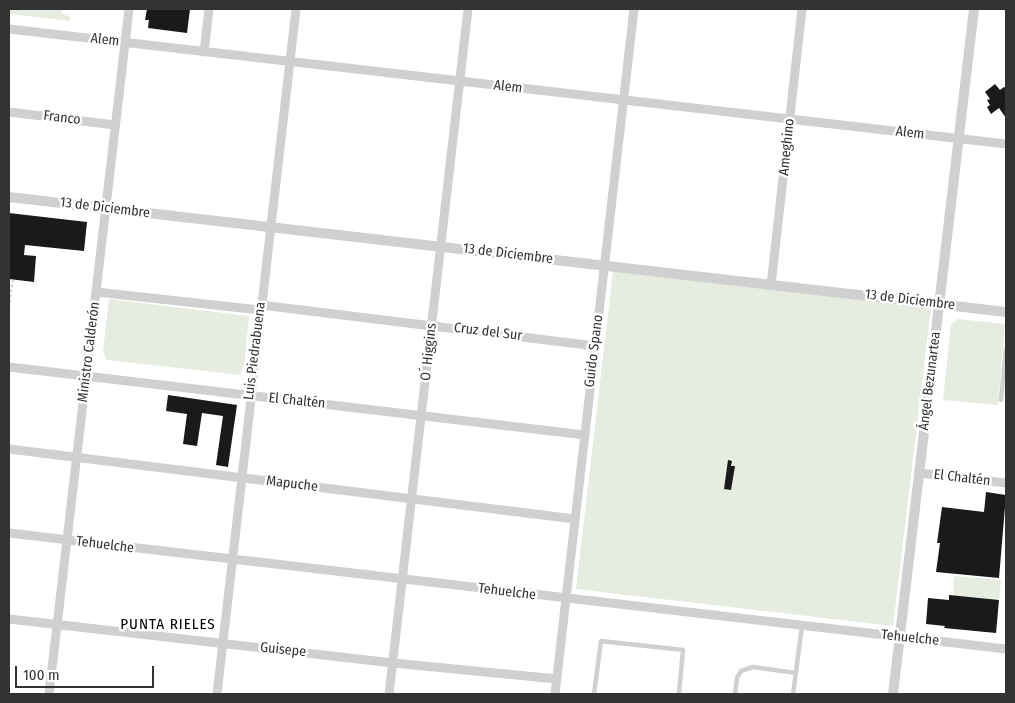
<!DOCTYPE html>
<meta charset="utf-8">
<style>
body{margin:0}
#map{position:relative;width:1015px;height:703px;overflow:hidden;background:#fff;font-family:"Fira Sans Condensed",sans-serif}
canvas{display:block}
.frame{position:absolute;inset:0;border:10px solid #333;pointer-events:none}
.scale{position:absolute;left:15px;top:666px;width:139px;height:22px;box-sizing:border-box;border:2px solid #333;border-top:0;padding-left:6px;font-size:15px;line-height:18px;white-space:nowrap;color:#333;-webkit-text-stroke:4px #fff;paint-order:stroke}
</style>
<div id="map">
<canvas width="1015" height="703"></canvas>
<div class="frame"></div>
<div class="scale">100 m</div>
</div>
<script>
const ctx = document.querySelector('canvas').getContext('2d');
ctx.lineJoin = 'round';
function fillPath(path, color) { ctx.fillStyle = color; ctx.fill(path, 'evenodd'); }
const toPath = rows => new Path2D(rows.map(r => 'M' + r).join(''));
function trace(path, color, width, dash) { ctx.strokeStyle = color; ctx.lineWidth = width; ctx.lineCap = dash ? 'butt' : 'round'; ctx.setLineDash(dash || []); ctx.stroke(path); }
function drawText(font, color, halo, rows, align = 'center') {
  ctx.font = font + ' "Fira Sans Condensed",sans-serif'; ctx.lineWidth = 5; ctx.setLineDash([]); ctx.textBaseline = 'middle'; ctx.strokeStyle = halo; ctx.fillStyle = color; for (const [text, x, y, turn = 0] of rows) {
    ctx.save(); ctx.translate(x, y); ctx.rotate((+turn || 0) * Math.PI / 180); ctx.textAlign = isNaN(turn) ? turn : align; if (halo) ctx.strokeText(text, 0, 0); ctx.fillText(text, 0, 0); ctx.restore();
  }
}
const green = toPath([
 [9,9,62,9,62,13,70,17,70,21,9,14],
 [613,271,931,308,893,626,576,589],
 [109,299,249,316,244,366,240,375,107,360,103,352],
 [958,319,1005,324,998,405,943,400,951,324],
 [954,576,1001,580,999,600,953,596]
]);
const building = toPath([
 [147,9,190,9,187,33,148,28,149,20,145,20],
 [995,84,1000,90,1004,87,1006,88,1006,118,999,108,991,114,987,107,990,105,987,100,990,99,985,92],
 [9,213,87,222,84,251,25,245,24,255,36,256,34,282,9,279],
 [168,395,237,405,228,467,216,465,223,416,202,413,197,446,183,444,187,414,166,411],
 [728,460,732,461,731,466,735,466,731,490,724,489],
 [986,492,1006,495,999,578,936,572,940,543,937,543,942,507,984,512],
 [949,595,999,600,996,633,944,628,945,626,926,624,928,598,949,600]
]);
const path = toPath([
 [9,307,13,279]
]);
const service = toPath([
 [1001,400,1006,349],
 [594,694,601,641,683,650,679,694],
 [735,694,737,678,741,671,753,667,796,673],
 [793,694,802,626]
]);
const minor = toPath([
 [9,29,1006,144],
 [204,52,209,9],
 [9,112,115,125],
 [771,285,802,9],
 [96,292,260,310],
 [261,305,595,346],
 [9,367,585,435],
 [9,449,575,519],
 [919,473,1006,483],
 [9,533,1006,649],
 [9,619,393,663,557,679],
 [49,694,129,9],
 [217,694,296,9],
 [389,694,468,9],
 [555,694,634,9]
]);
const tertiary = toPath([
 [9,197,1006,312],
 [893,694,974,9]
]);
const streetNames = [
 ["Alem",105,40,7],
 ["Alem",508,87,7],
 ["Franco",62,118,7],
 ["Alem",910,133,7],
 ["Ameghino",787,147,-84],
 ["13 de Diciembre",105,208,7],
 ["13 de Diciembre",508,254,7],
 ["13 de Diciembre",910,300,7],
 ["Cruz del Sur",488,332,7],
 ["Luis Piedrabuena",255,351,-83],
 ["Guido Spano",594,351,-83],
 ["Ministro Calderón",89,352,-83],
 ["O´ Higgins",429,352,-84],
 ["Ángel Bezunartea",930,381,-83],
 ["El Chaltén",297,401,6],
 ["El Chaltén",962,478,7],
 ["Mapuche",292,484,7],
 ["Tehuelche",105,545,7],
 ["Tehuelche",507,592,7],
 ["Tehuelche",910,638,6],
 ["Guisepe",283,650,6]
];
const neighbourhoodNames = [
 ["PUNTA RIELES",168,625]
];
fillPath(green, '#e6ecdf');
fillPath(building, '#1a1a1a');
trace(path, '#cdcdcd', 2, [2.5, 2.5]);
trace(service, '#d0d0d0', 4.5);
trace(minor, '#d0d0d0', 9);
trace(tertiary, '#d0d0d0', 10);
drawText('14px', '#333', '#fff', streetNames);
ctx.letterSpacing = '1px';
drawText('15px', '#000', '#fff', neighbourhoodNames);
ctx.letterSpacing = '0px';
</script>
